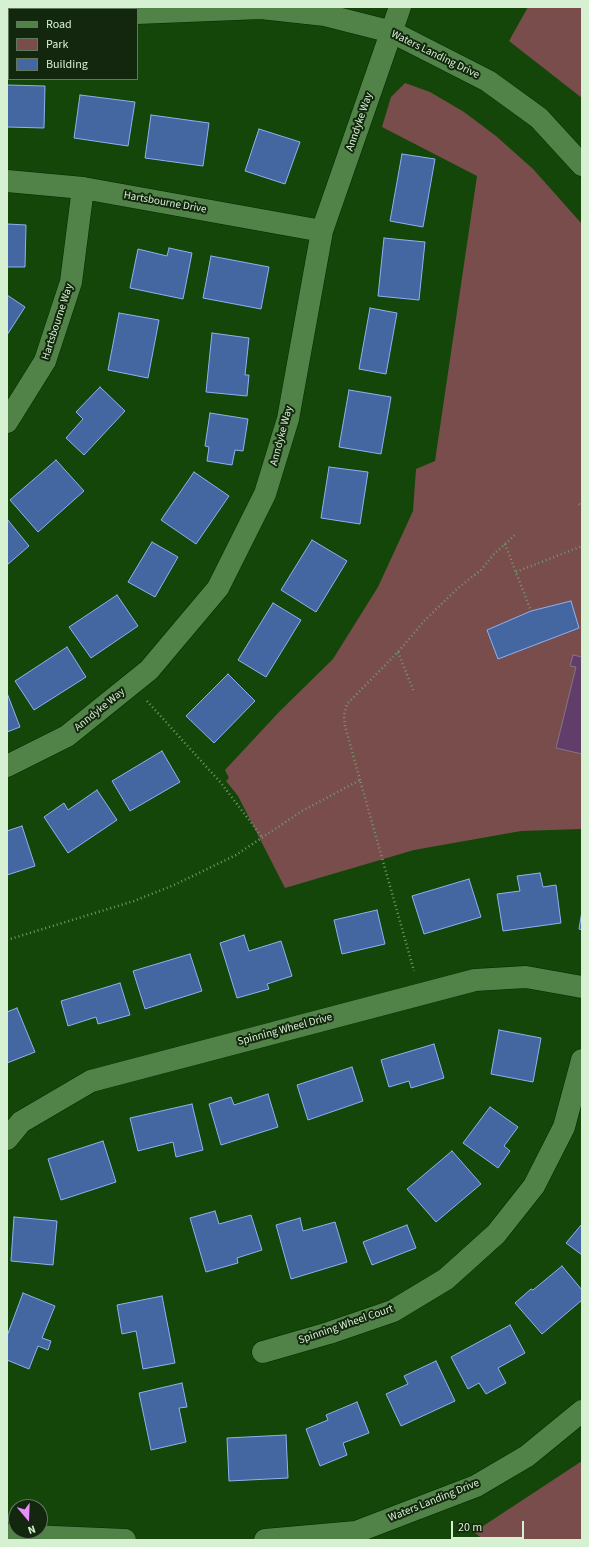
<!DOCTYPE html>
<style>
body{margin:0}
#map{position:relative;width:589px;height:1547px;overflow:hidden;background:#14460a;font-family:"Source Sans 3",sans-serif}
canvas{display:block}
.frame{position:absolute;inset:0;border:8px solid #d6f1d1;pointer-events:none}
.legend{position:absolute;left:8px;top:8px;width:130px;height:72px;box-sizing:border-box;background:#12270e;border:1px solid #60785c;margin:0;padding:5px 7px;list-style:none;font-size:12px;color:#d6f1d1}
.legend li{display:flex;align-items:center;gap:8px;height:20px}
.legend b{width:20px;border:1px solid #60785c}
.north{position:absolute;left:8px;top:1499px;width:40px;height:40px;box-sizing:border-box;background:#12270e;border:1px solid #60785c;border-radius:50%;rotate:161deg;font-size:11px;font-weight:700;line-height:16px;text-align:center;color:#d6f1d1}
.north::after{content:'';display:block;margin:auto;width:14px;height:18px;background:#ea8dfd;clip-path:polygon(50% 0,100% 100%,50% 72%,0 100%)}
.scale{position:absolute;left:451px;top:1521px;width:73px;height:18px;box-sizing:border-box;border:2px solid #d6f1d1;border-top:0;padding-left:5px;font-size:12px;line-height:14px;white-space:nowrap;color:#d6f1d1;-webkit-text-stroke:3px #12270e;paint-order:stroke}
</style>
<div id="map">
<canvas width="589" height="1547"></canvas>
<div class="frame"></div>
<ul class="legend">
<li><b style="height:5px;background:#518348"></b>Road</li>
<li><b style="height:11px;background:#794d4c"></b>Park</li>
<li><b style="height:11px;background:#4466a1"></b>Building</li>
</ul>
<div class="north">N</div>
<div class="scale">20 m</div>
</div>
<script>
const ctx = document.querySelector('canvas').getContext('2d');
ctx.lineJoin = 'round';
function fillPath(path, color) { ctx.fillStyle = color; ctx.fill(path, 'evenodd'); }
const toPath = rows => new Path2D(rows.map(r => 'M' + r).join(''));
function trace(path, color, width, dash) { ctx.strokeStyle = color; ctx.lineWidth = width; ctx.lineCap = dash ? 'butt' : 'round'; ctx.setLineDash(dash || []); ctx.stroke(path); }
function drawText(font, color, halo, rows, align = 'center') {
  ctx.font = font + ' "Source Sans 3",sans-serif'; ctx.lineWidth = 4; ctx.setLineDash([]); ctx.textBaseline = 'middle'; ctx.strokeStyle = halo; ctx.fillStyle = color; for (const [text, x, y, turn = 0] of rows) {
    ctx.save(); ctx.translate(x, y); ctx.rotate((+turn || 0) * Math.PI / 180); ctx.textAlign = isNaN(turn) ? turn : align; if (halo) ctx.strokeText(text, 0, 0); ctx.fillText(text, 0, 0); ctx.restore();
  }
}
const green = toPath([
 [528,7,582,7,582,98,509,41],
 [405,83,430,92,464,112,496,136,533,169,582,224,582,829,521,831,414,850,285,888,238,796,226,781,229,778,225,770,279,712,333,659,378,587,413,511,416,469,435,461,477,176,382,127,391,97],
 [582,1461,582,1540,484,1540,474,1532]
]);
const water = toPath([
 [573,655,582,657,582,754,556,748,576,667,570,666,573,655]
]);
const building = toPath([
 [7,85,45,86,44,128,7,127,7,85],
 [80,95,135,102,128,146,74,138,80,95],
 [151,115,209,123,203,166,145,158,151,115],
 [259,129,300,142,285,184,245,171,259,129],
 [402,154,435,159,423,227,390,221,402,154],
 [7,224,26,225,25,267,7,267,7,224],
 [384,238,425,242,419,300,378,296,384,238],
 [169,248,192,253,183,299,130,288,138,249,167,256,169,248],
 [211,256,269,267,261,309,203,298,211,256],
 [7,295,25,307,7,335,7,295],
 [370,308,397,313,386,374,359,369,370,308],
 [119,313,159,320,148,378,108,370,119,313],
 [212,333,249,338,245,375,249,375,247,396,206,392,212,333],
 [100,387,125,411,84,455,66,438,83,419,76,412,100,387],
 [349,390,391,397,381,454,339,447,349,390],
 [210,413,248,419,243,451,235,450,232,465,207,461,209,447,205,446,210,413],
 [56,460,84,491,38,532,10,500,56,460],
 [329,467,368,472,360,524,321,518,329,467],
 [194,472,229,496,196,544,161,520,194,472],
 [7,519,29,546,7,565,7,519],
 [312,540,347,561,316,612,281,590,312,540],
 [152,542,178,557,155,597,128,582,152,542],
 [117,595,138,626,91,658,69,627,117,595],
 [571,601,579,628,498,659,487,630,531,611,571,601],
 [273,603,301,620,266,677,238,660,273,603],
 [67,647,86,677,34,710,15,681,67,647],
 [228,674,255,701,214,743,186,716,228,674],
 [7,693,20,727,7,732,7,693],
 [162,751,180,782,130,811,112,781,162,751],
 [97,790,117,820,68,853,44,817,64,803,68,810,97,790],
 [22,826,35,866,7,875,7,831,22,826],
 [540,873,543,887,556,885,561,923,503,931,497,894,520,891,517,876,540,873],
 [469,879,481,917,424,934,412,896,469,879],
 [377,910,385,944,342,954,334,920,377,910],
 [582,911,582,930,579,929,582,911],
 [244,935,249,951,281,941,292,976,267,984,269,989,237,998,220,943,244,935],
 [190,954,202,991,145,1009,133,971,190,954],
 [120,983,130,1015,98,1024,96,1017,68,1026,61,1001,120,983],
 [17,1008,35,1052,7,1063,7,1012,17,1008],
 [499,1030,541,1038,533,1082,491,1074,499,1030],
 [434,1044,444,1078,411,1088,409,1081,389,1087,381,1060,434,1044],
 [352,1067,363,1101,308,1120,297,1085,352,1067],
 [268,1094,278,1127,221,1145,209,1104,231,1097,234,1105,268,1094],
 [192,1104,203,1150,176,1157,173,1142,138,1151,130,1118,192,1104],
 [490,1107,518,1127,504,1146,510,1151,498,1168,463,1143,490,1107],
 [103,1141,116,1182,61,1200,48,1159,103,1141],
 [452,1151,481,1184,436,1222,407,1189,452,1151],
 [215,1211,219,1224,251,1215,262,1250,237,1258,238,1263,206,1272,190,1218,215,1211],
 [14,1217,57,1221,53,1265,11,1261,14,1217],
 [300,1218,303,1231,335,1222,347,1262,291,1279,276,1225,300,1218],
 [582,1224,582,1255,566,1243,582,1224],
 [407,1225,416,1248,372,1265,363,1242,407,1225],
 [562,1266,582,1290,582,1300,542,1334,515,1303,531,1289,533,1290,562,1266],
 [23,1293,55,1306,42,1338,51,1341,48,1350,38,1346,29,1369,7,1360,7,1336,23,1293],
 [162,1296,175,1363,143,1369,136,1331,122,1334,117,1305,162,1296],
 [510,1325,525,1353,498,1368,506,1383,486,1394,479,1383,468,1389,451,1357,510,1325],
 [436,1361,455,1401,401,1426,386,1394,408,1384,404,1376,436,1361],
 [182,1383,187,1407,179,1408,186,1442,151,1450,139,1393,182,1383],
 [357,1402,369,1433,343,1443,347,1455,320,1466,306,1429,328,1420,326,1415,357,1402],
 [286,1435,288,1478,229,1481,227,1438,286,1435]
]);
const path = toPath([
 [579,504,582,507],
 [505,544,531,611],
 [516,572,582,546],
 [398,652,414,692],
 [147,701,221,783,262,837],
 [360,780,345,726,344,715,347,704,398,652,425,620,458,588,481,570,494,554,515,535],
 [7,940,134,901,174,885,236,855,302,811,360,780,414,971]
]);
const minor = toPath([
 [7,181,83,188,322,231],
 [7,422,45,361,71,282,83,188],
 [7,766,67,736,149,670,218,588,265,494,288,419,322,231,400,7],
 [7,1139,21,1122,91,1081,475,980,526,977,582,987],
 [263,1352,329,1333,393,1311,446,1279,496,1234,534,1186,564,1127,582,1060]
]);
const tertiary = toPath([
 [7,13,9,13],
 [137,13,261,8,325,15,392,32,488,81,539,118,582,165],
 [7,1535,125,1540],
 [265,1540,356,1532,476,1486,527,1456,582,1411]
]);
const streetNames = [
 ["Waters Landing Drive",435,55,26],
 ["Anndyke Way",360,122,-71],
 ["Hartsbourne Drive",165,203,10],
 ["Hartsbourne Way",58,322,-72],
 ["Anndyke Way",282,436,-75],
 ["Anndyke Way",100,710,-39],
 ["Spinning Wheel Drive",285,1030,-15],
 ["Spinning Wheel Court",346,1325,-19],
 ["Waters Landing Drive",434,1501,-22]
];
fillPath(green, '#794d4c');
fillPath(water, '#613e69');
trace(water, '#847488', 1);
fillPath(building, '#4466a1');
trace(building, '#8cb2f3', 1);
trace(minor, '#042900', 23);
trace(tertiary, '#042900', 23);
trace(path, '#739a6c', 2.5, [1, 3]);
trace(minor, '#518348', 22);
trace(tertiary, '#518348', 22);
drawText('11px', '#d6f1d1', '#12270e', streetNames);
</script>
